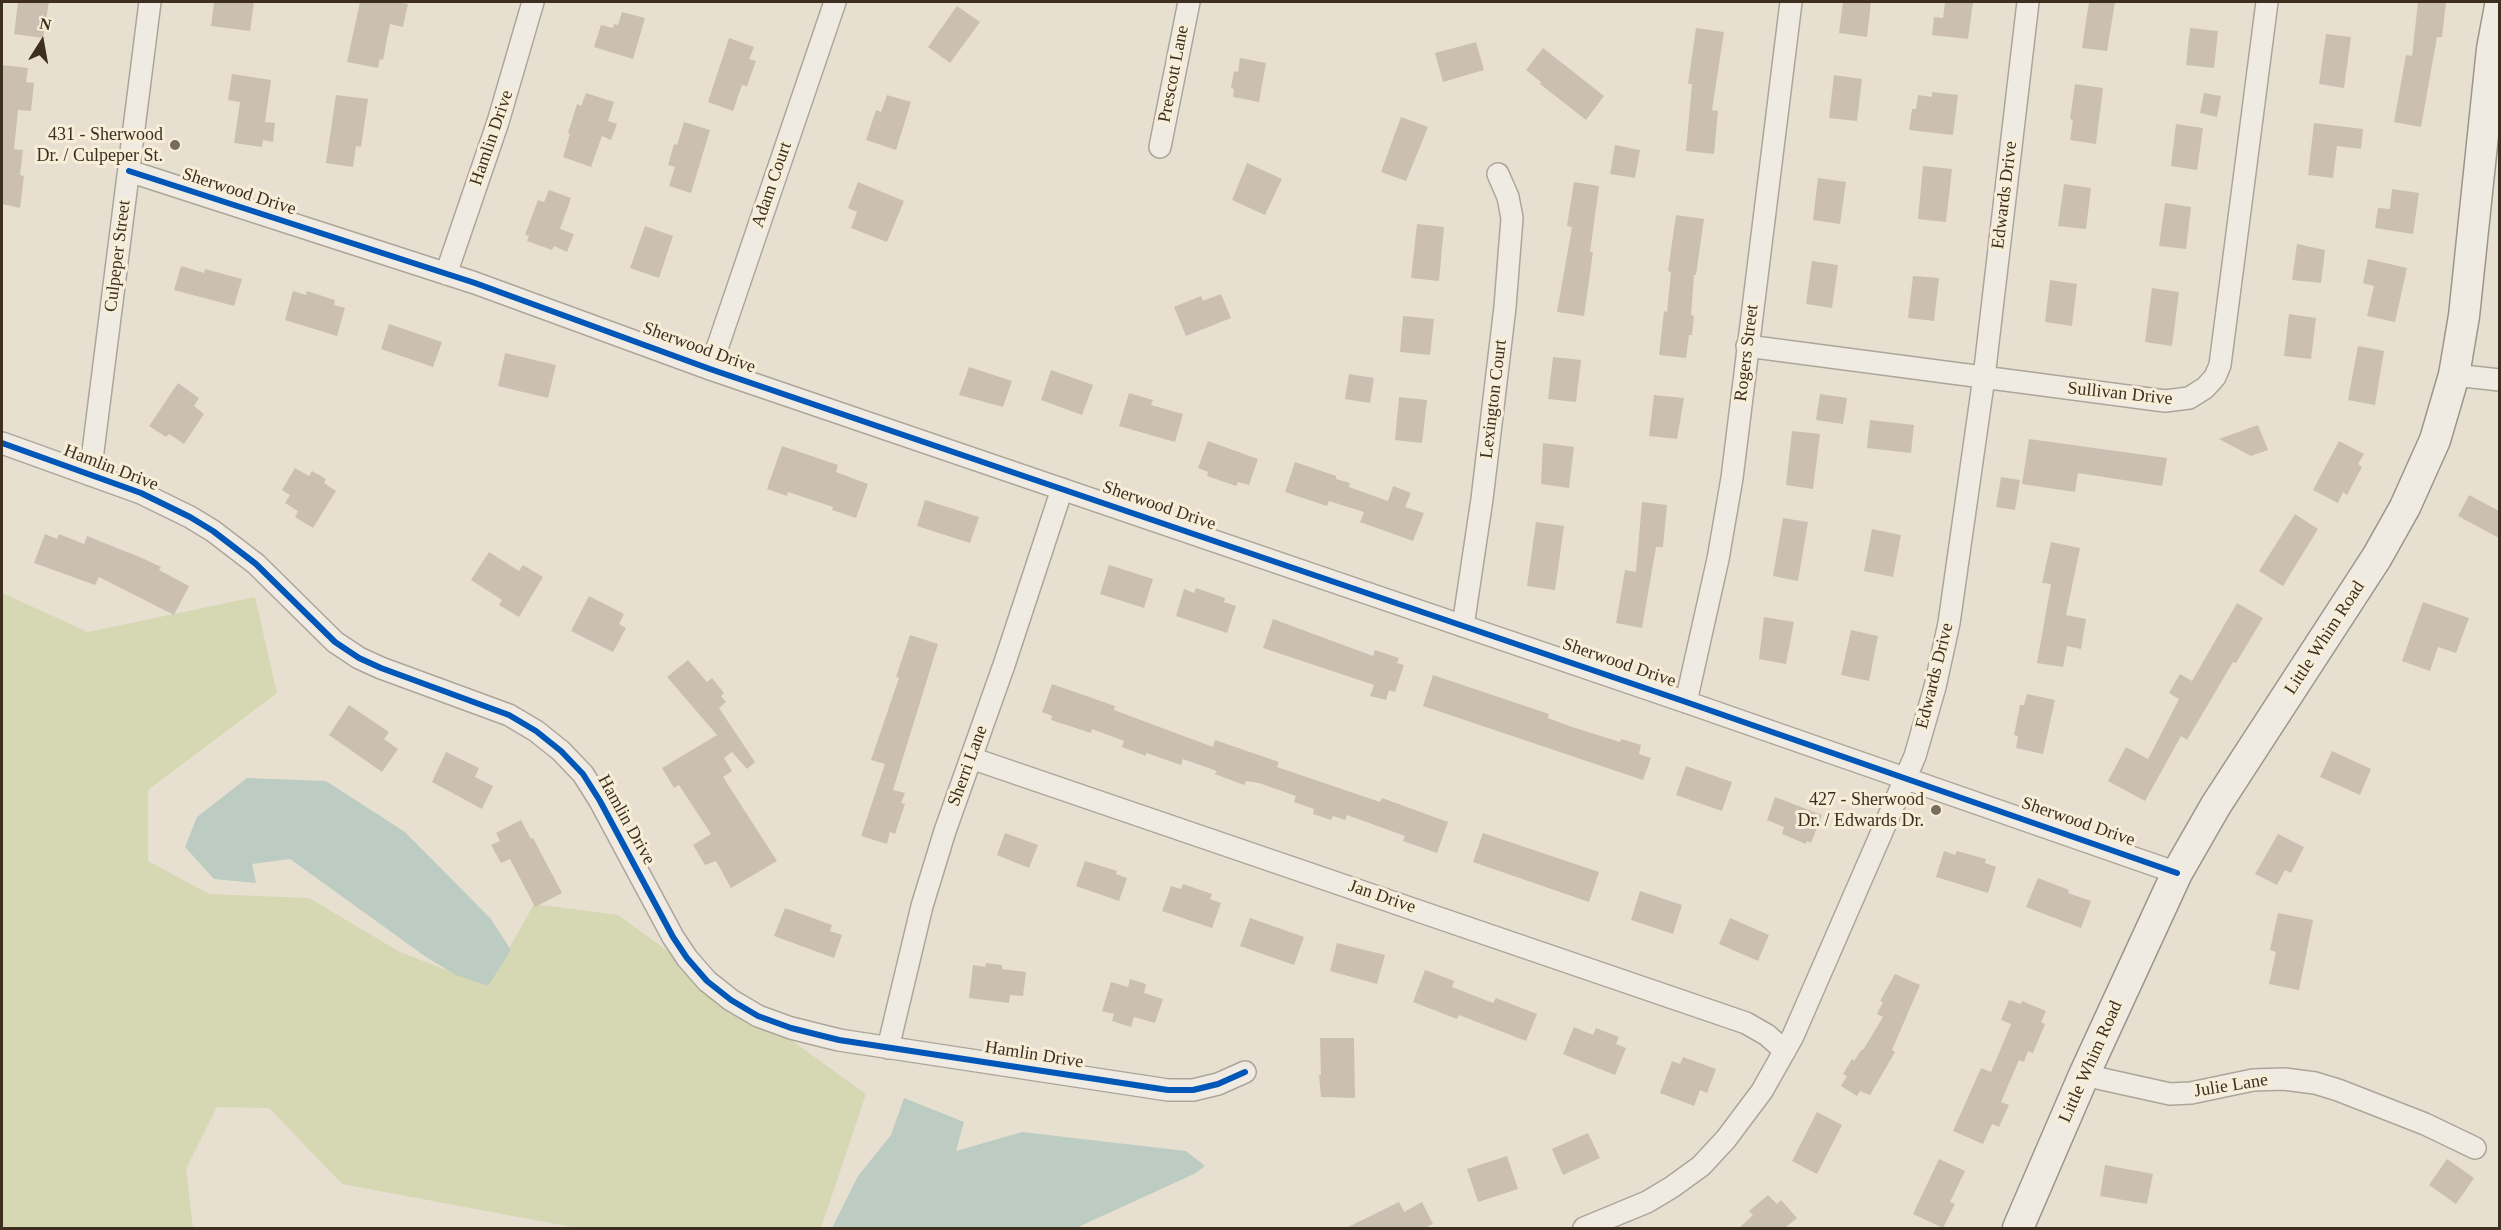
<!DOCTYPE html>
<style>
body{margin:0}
#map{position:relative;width:2501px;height:1230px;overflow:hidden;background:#e7e0d1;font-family:"Times New Roman",serif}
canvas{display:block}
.frame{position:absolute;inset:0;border:3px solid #3d2e20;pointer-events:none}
.north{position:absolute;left:12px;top:12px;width:60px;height:60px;-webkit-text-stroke:4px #f7eed8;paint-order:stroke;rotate:11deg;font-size:16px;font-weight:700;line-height:24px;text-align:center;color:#3d2e20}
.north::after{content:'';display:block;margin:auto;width:21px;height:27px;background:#3d2e20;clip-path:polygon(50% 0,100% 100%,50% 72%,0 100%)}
</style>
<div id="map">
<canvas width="2501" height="1230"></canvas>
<div class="frame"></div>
<div class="north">N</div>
</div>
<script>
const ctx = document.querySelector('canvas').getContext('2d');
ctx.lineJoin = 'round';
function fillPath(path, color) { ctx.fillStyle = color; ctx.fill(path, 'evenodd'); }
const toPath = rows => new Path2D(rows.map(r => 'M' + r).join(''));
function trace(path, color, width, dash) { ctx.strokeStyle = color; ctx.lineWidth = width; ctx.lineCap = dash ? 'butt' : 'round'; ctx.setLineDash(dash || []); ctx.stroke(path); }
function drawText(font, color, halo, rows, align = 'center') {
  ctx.font = font + ' "Times New Roman",serif'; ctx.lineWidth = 6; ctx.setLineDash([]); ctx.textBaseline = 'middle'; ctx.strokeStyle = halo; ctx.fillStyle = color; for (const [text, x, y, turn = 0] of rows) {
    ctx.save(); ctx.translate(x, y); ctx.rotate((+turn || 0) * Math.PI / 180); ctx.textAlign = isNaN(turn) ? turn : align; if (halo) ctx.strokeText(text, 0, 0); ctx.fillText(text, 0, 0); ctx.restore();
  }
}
const green = toPath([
 [2,593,88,632,255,597,277,693,148,790,148,861,209,894,309,898,400,952,488,986,534,904,618,915,866,1094,821,1228,577,1228,342,1184,269,1108,217,1107,186,1169,193,1228,2,1228]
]);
const water = toPath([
 [247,778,326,781,405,832,491,919,511,950,488,986,456,975,426,957,290,859,252,864,256,883,214,879,185,847,197,817],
 [904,1098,964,1122,956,1151,1022,1132,1186,1151,1205,1166,1194,1174,1076,1228,832,1228,858,1176,891,1135]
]);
const building = toPath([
 [18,2,49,2,43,38,14,34],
 [214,2,254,2,250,31,211,26],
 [360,2,394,2,408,4,403,27,390,24,383,60,380,59,378,68,347,62],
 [1843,2,1871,2,1867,37,1839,33],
 [1945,2,1973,2,1968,39,1932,35,1934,17,1943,18],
 [2089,2,2115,2,2107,51,2082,48],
 [2418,2,2446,2,2442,37,2437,37,2421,127,2394,122,2406,55,2412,56],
 [957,6,980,22,950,63,928,47],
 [622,12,645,18,633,59,594,47,601,25,613,28,614,24,618,25],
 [1696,28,1724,32,1712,110,1718,111,1714,154,1686,151,1692,84,1688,84],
 [2190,28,2218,31,2214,68,2186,65],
 [2326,34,2351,37,2344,88,2319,84],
 [729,38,754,47,749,59,756,61,747,86,742,85,733,111,708,102],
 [1476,42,1484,70,1443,82,1435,53],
 [1543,48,1604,96,1586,120,1540,84,1541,82,1526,70],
 [1240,58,1266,63,1259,102,1233,97,1234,89,1231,88,1234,71,1238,72],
 [2,65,28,68,26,82,34,83,31,111,18,110,14,149,23,150,20,175,24,176,20,208,2,204],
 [232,74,271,80,265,122,275,123,273,142,263,140,262,147,234,143,240,102,228,100],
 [1834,75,1862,79,1857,121,1829,118],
 [2075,84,2103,88,2096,144,2070,140,2073,120,2070,119],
 [1932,92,1958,95,1953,135,1909,130,1912,109,1916,109,1918,95,1932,97],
 [586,93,614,102,608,121,617,124,611,140,602,136,591,167,563,157,570,134,568,133,577,104,581,106],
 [2204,93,2221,96,2217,117,2200,113],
 [336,95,368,99,361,147,356,146,353,167,326,163],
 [887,95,911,102,896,150,866,140,876,110,881,112],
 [1401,117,1428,127,1406,181,1381,172],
 [684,122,710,130,691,193,669,186,675,167,668,165,674,144,677,145],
 [2314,123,2363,129,2361,149,2337,146,2333,178,2308,175],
 [2176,124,2203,128,2197,170,2171,166],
 [1615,145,1640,150,1635,178,1610,174],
 [1247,163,1282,179,1265,215,1232,200],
 [1923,166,1952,169,1946,222,1918,219],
 [1818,178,1846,182,1840,224,1813,220],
 [858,182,904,201,887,242,851,228,857,212,848,208],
 [1574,182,1599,186,1590,252,1593,252,1584,316,1557,312,1572,227,1567,226],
 [2064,184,2091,188,2086,229,2058,226],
 [2392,189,2419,193,2413,234,2375,228,2378,208,2390,209],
 [549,190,571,198,560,229,574,234,567,252,554,246,552,250,527,241,529,236,525,235,538,200,544,202],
 [2165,203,2191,207,2186,249,2159,246],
 [1676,215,1704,219,1696,275,1694,275,1691,315,1694,316,1692,335,1689,335,1686,358,1659,355,1664,311,1667,312,1671,272,1668,271],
 [1417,224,1444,227,1439,281,1411,278],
 [645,226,673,236,659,278,630,268],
 [2297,244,2325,250,2321,283,2292,280],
 [2368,259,2407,268,2395,322,2367,316,2374,286,2363,283],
 [1812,261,1838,265,1832,308,1806,304],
 [181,266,204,273,205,269,242,279,234,306,174,290],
 [1913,276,1939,278,1934,321,1908,318],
 [2050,280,2077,284,2072,326,2045,322],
 [2152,288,2179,292,2172,346,2145,342],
 [293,291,306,295,307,291,335,300,334,305,345,308,337,336,285,320],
 [1221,294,1231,318,1186,336,1174,307,1201,296,1203,301],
 [2289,314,2316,318,2311,359,2284,356],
 [1403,316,1434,319,1430,355,1400,352],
 [389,324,442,342,433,367,381,349],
 [2358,346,2384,351,2375,405,2348,400],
 [505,353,556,365,548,398,498,386],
 [1553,357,1581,360,1576,402,1548,399],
 [969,367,1012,381,1003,407,959,395],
 [1051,370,1093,385,1082,415,1041,400],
 [1349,374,1374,378,1370,403,1345,399],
 [178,383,199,398,194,406,204,414,184,444,169,434,166,437,149,426],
 [1129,393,1153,400,1151,405,1183,414,1175,442,1119,426],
 [1820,394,1847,398,1843,424,1816,420],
 [1654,395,1684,398,1677,439,1649,436],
 [1399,397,1427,400,1422,443,1395,440],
 [1870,420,1914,425,1911,453,1867,448],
 [2258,425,2268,450,2251,456,2219,439],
 [1792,431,1820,434,1813,489,1786,485],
 [2029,439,2167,458,2162,486,2078,473,2075,492,2022,484],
 [1208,441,1258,459,1249,485,1238,482,1236,486,1207,476,1208,472,1198,468],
 [2339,441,2364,454,2358,464,2362,467,2347,495,2343,492,2338,503,2313,490],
 [1543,443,1574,447,1569,488,1541,484],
 [782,446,838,465,836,472,868,484,856,518,832,510,833,507,788,492,787,496,767,489],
 [1295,462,1336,476,1336,479,1350,483,1349,487,1388,501,1393,486,1411,493,1405,507,1424,513,1413,541,1360,522,1364,512,1329,501,1327,506,1285,492],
 [295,468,309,476,312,471,326,479,324,483,336,491,313,528,295,517,298,511,285,503,290,495,282,490],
 [2001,477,2020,480,2015,510,1996,507],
 [2469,495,2499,511,2499,538,2458,516],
 [925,500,979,517,970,543,917,526],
 [1642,502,1667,505,1663,547,1656,547,1642,628,1616,623,1625,570,1636,572],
 [2295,514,2318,529,2283,586,2259,571],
 [1783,518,1808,522,1798,581,1773,576],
 [1536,522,1564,526,1555,590,1527,586],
 [1872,529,1901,535,1893,577,1864,571],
 [45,534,57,539,59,534,84,544,87,536,142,558,161,567,159,570,189,586,174,615,99,577,95,585,34,563],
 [2051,542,2080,548,2066,615,2086,619,2081,649,2067,646,2063,667,2037,663,2051,584,2042,583],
 [489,552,519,571,523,565,543,577,519,617,499,605,502,600,471,580],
 [1109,565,1153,579,1144,608,1100,594],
 [1196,588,1225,598,1224,602,1236,606,1227,633,1176,616,1184,589,1194,593],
 [589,596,624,614,619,624,626,628,613,652,571,631],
 [2423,602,2469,618,2456,653,2438,647,2430,671,2402,661],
 [2237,603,2263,618,2236,663,2233,662,2187,740,2181,736,2145,801,2108,781,2126,747,2148,759,2179,699,2169,693,2180,674,2192,681],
 [1764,617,1794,622,1786,664,1759,659],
 [1273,619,1373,656,1375,650,1399,658,1397,663,1404,665,1395,692,1389,690,1386,700,1370,696,1374,685,1263,648],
 [1851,630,1878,636,1869,681,1841,675],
 [910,635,938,644,893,790,905,793,901,803,905,804,895,834,890,832,887,844,861,836,885,764,871,760,899,678,896,677],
 [688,660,707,682,712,678,724,693,721,696,726,702,719,708,755,762,747,769,732,752,724,758,732,771,723,777,777,861,731,888,716,861,705,865,693,845,711,834,679,785,674,788,662,768,717,735,667,677],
 [1433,675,1549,714,1548,718,1569,726,1620,742,1621,739,1641,745,1639,754,1651,758,1643,780,1423,706],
 [1052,684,1115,706,1114,710,1213,747,1215,740,1279,762,1277,767,1380,802,1382,798,1448,822,1437,853,1403,841,1405,836,1347,815,1345,820,1333,816,1331,820,1313,814,1314,809,1294,802,1296,796,1259,783,1246,781,1244,785,1215,774,1217,771,1183,759,1181,765,1146,753,1146,756,1122,747,1124,741,1092,729,1091,733,1051,720,1052,716,1042,712],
 [2027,694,2055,700,2043,754,2016,748,2018,736,2014,735,2020,705,2024,705],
 [349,705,389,732,384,739,398,749,382,772,329,735],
 [2332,751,2371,769,2360,795,2320,777],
 [446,752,479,768,475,777,493,786,482,809,432,782],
 [1686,766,1732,782,1722,811,1676,795],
 [1775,797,1822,815,1811,843,1807,841,1806,844,1782,834,1784,827,1767,820],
 [521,820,531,839,533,838,562,893,535,907,510,859,501,863,491,845,500,841,496,833],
 [1005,833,1038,845,1029,868,997,855],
 [1483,833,1599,872,1589,902,1473,862],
 [2278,834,2304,847,2291,873,2285,870,2277,885,2255,874],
 [1944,851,1955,855,1957,851,1986,859,1985,863,1996,867,1988,893,1936,877],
 [1085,861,1117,871,1116,874,1127,878,1119,901,1076,886],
 [2038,878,2069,890,2068,893,2091,901,2081,928,2026,907],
 [1183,884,1212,894,1210,899,1221,903,1212,928,1162,911,1171,886,1181,889],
 [1640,891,1682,905,1673,934,1631,920],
 [785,908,832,925,830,931,842,935,834,958,774,936],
 [2278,913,2313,920,2299,990,2269,984,2276,952,2270,950],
 [1250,918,1304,937,1294,965,1240,946],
 [1730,918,1769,935,1758,961,1719,944],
 [1337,943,1385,955,1377,984,1330,971],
 [986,963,1002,965,1002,969,1026,972,1023,996,1010,995,1009,1003,969,998,973,965,985,967],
 [1425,970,1454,981,1452,987,1493,1003,1496,998,1537,1014,1526,1041,1459,1015,1457,1019,1413,1002],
 [1895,974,1920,985,1892,1050,1895,1052,1870,1095,1860,1091,1857,1096,1841,1086,1847,1076,1843,1074,1852,1059,1854,1061,1862,1049,1863,1050,1883,1017,1877,1014,1883,1002,1880,1001],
 [1130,979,1146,984,1144,993,1163,999,1155,1023,1134,1017,1131,1027,1112,1021,1114,1014,1102,1011,1111,982,1128,987],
 [2009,1000,2021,1004,2022,1001,2046,1011,2041,1022,2045,1024,2033,1053,2028,1051,2024,1062,2019,1060,2001,1102,2009,1105,1999,1127,1992,1124,1983,1144,1953,1131,1981,1068,1991,1072,2011,1024,2001,1020],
 [1574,1027,1593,1035,1596,1028,1619,1037,1616,1044,1626,1048,1615,1075,1563,1054],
 [1320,1038,1354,1038,1355,1098,1321,1097,1319,1075,1321,1075],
 [1683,1057,1716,1069,1707,1093,1700,1090,1694,1106,1660,1093,1672,1061,1680,1064],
 [1817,1112,1842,1125,1817,1174,1792,1161],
 [1588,1133,1600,1158,1563,1175,1552,1149],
 [1507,1156,1518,1189,1478,1202,1467,1169],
 [1939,1159,1965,1171,1950,1202,1955,1204,1943,1228,1913,1214],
 [2447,1159,2474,1178,2456,1204,2429,1185],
 [2105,1165,2153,1174,2147,1204,2100,1196],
 [1768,1195,1777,1204,1781,1200,1797,1218,1785,1228,1739,1228,1753,1215,1749,1211],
 [1399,1202,1404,1212,1422,1202,1433,1224,1425,1228,1346,1228]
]);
const street = toPath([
 [1160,147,1189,2],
 [129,171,475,283,710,369,1686,702,2177,873],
 [446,274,498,122,533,2],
 [1747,346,2165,401,2189,398,2205,388,2215,377,2220,365,2267,2],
 [710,369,835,2],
 [2454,375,2500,380],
 [2,443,141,493,190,517,213,531,256,564,335,642,359,658,381,668,509,715,536,731,561,751,583,774,600,801,673,937,687,958,707,981,731,1000,758,1016,791,1028,839,1040,1168,1090,1193,1090,1218,1084,1245,1072],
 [90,475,150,2],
 [1463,626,1482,499,1505,307,1512,218,1508,197,1498,174],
 [1686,702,1718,559,1732,478,1791,2],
 [971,758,1746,1023,1767,1035,1785,1051],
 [888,1048,922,906,945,831,1004,665,1062,489],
 [2084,1075,2170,1094,2191,1093,2253,1080,2284,1079,2315,1083,2338,1090,2425,1124,2475,1148],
 [1584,1228,1647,1202,1672,1187,1701,1166,1726,1139,1762,1091,1793,1036,1915,756,1935,687,1949,623,1984,377,2028,2]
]);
const secondary = toPath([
 [2018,1228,2084,1075,2177,873,2216,805,2377,557,2405,507,2435,440,2454,375,2464,316,2492,49,2500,6]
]);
const cycleway = toPath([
 [129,171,475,283,710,369,1686,702,2177,873],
 [2,443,141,493,190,517,213,531,256,564,335,642,359,658,381,668,509,715,536,731,561,751,583,774,600,801,673,937,687,958,707,981,731,1000,758,1016,791,1028,839,1040,1168,1090,1193,1090,1218,1084,1245,1072]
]);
const markers = [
 [175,145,6,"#786c5e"],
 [1936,810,6,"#786c5e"]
];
const streetNames = [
 ["Prescott Lane",1174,74,-79],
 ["Hamlin Drive",492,138,-71],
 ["Adam Court",772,185,-71],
 ["Sherwood Drive",239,192,18],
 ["Edwards Drive",2005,195,-83],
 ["Culpeper Street",118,256,-83],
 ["Sherwood Drive",699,348,20],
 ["Rogers Street",1747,353,-83],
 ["Sullivan Drive",2120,394,6],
 ["Lexington Court",1494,399,-83],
 ["Hamlin Drive",111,468,21],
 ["Sherwood Drive",1159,506,19],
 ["Little Whim Road",2325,638,-57],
 ["Sherwood Drive",1619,663,19],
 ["Edwards Drive",1935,676,-76],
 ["Sherri Lane",968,766,-70],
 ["Hamlin Drive",626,820,61],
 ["Sherwood Drive",2078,822,19],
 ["Jan Drive",1382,897,19],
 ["Hamlin Drive",1034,1055,9],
 ["Little Whim Road",2091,1062,-66],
 ["Julie Lane",2231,1086,-9]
];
const poiNames = [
 ["431 - Sherwood",163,135],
 ["Dr. / Culpeper St.",163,156],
 ["427 - Sherwood",1924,800],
 ["Dr. / Edwards Dr.",1924,821]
];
fillPath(green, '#d6d7b3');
fillPath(water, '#bcccc2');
fillPath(building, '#cbbfb2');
trace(street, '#ada599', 24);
trace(secondary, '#9c958a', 33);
trace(street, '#efebe3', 21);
trace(secondary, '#efebe3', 30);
trace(cycleway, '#0057b8', 6);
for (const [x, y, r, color] of markers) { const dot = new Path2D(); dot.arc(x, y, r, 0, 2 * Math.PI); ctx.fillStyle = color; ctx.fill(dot); trace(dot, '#f7eed8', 2); }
drawText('18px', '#3d2e20', '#f7eed8', streetNames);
drawText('18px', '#3d2e20', '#f7eed8', poiNames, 'right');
</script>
